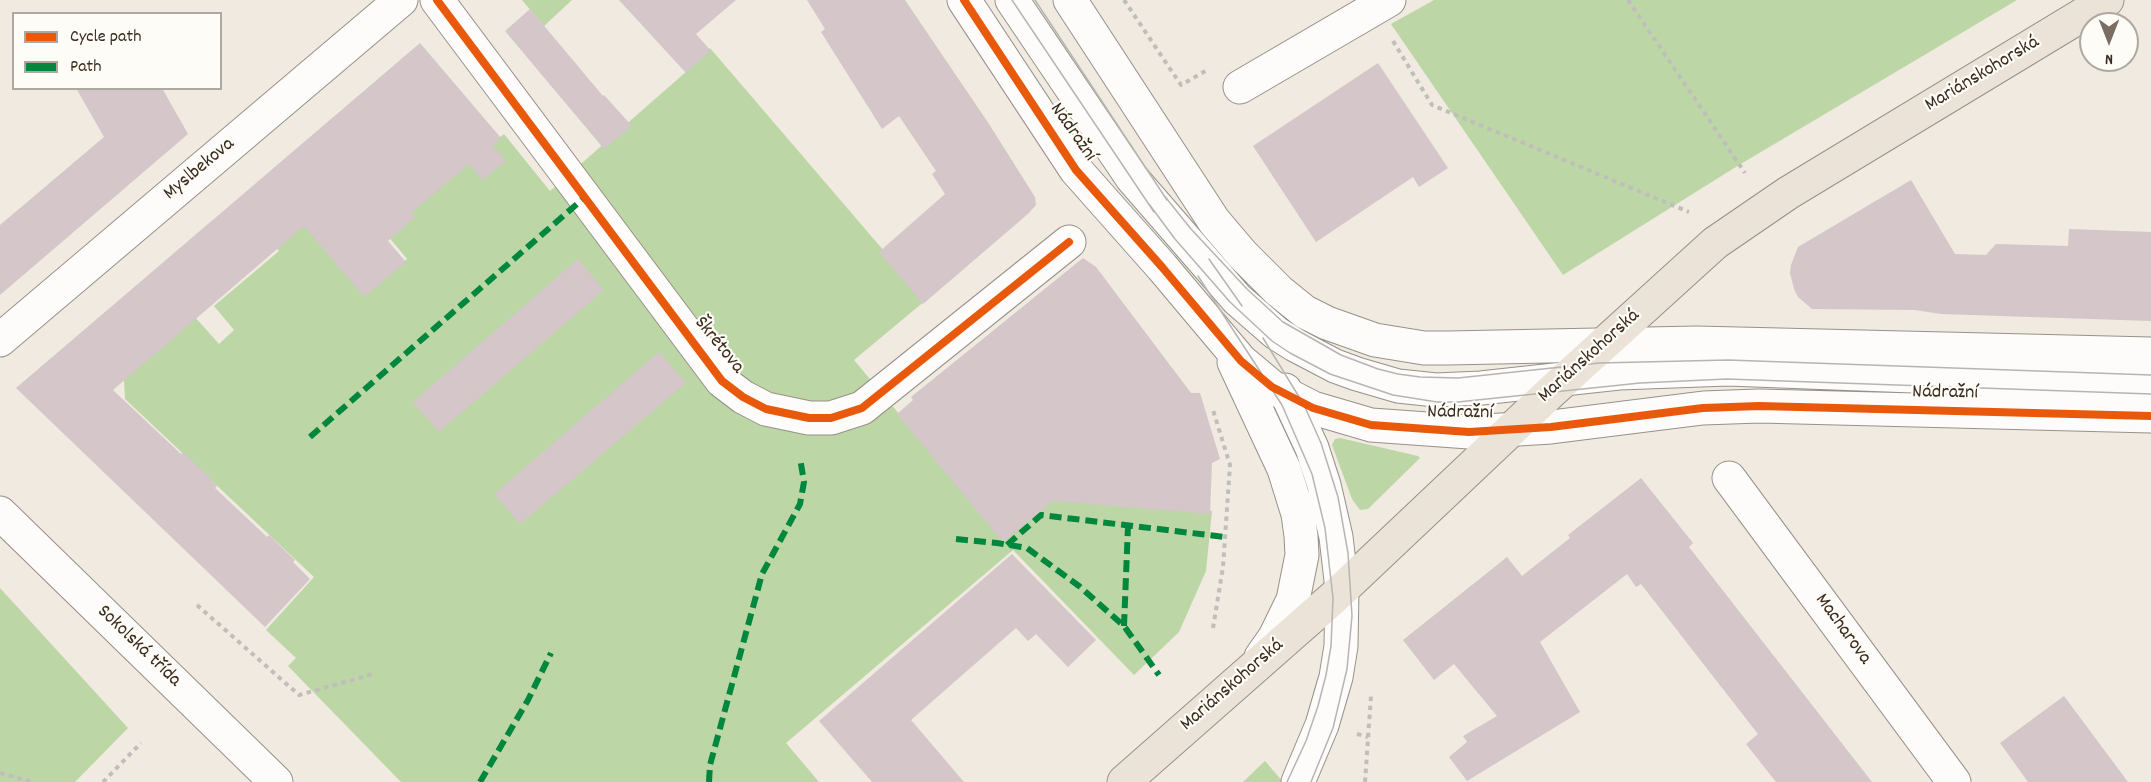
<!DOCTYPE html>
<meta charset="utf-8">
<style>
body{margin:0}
#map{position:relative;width:2151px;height:782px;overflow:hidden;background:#f0eae0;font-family:Dekko,sans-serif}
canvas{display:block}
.legend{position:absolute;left:12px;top:12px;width:210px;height:78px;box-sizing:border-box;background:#fdfcf7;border:2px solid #afa8a0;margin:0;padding:8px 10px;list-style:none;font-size:18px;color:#3b2a1e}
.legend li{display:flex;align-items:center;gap:12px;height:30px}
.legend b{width:30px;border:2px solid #afa8a0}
.north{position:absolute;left:2079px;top:12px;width:60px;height:60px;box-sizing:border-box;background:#fdfcf7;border:2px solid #afa8a0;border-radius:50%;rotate:180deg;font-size:16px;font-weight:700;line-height:24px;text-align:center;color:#3b2a1e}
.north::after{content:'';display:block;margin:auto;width:21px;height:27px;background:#7a6d62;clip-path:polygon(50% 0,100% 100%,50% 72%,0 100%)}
</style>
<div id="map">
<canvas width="2151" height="782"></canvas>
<ul class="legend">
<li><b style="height:8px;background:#e8590c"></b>Cycle path</li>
<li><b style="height:8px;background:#00873e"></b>Path</li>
</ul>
<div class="north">N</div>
</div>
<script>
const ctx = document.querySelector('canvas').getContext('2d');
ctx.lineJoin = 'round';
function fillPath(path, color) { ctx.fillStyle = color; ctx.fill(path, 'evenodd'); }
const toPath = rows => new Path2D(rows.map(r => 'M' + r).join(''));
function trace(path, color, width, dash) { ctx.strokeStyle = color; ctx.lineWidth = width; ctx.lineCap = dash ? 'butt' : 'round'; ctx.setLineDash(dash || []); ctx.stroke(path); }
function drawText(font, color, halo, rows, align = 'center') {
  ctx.font = font + ' Dekko,sans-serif'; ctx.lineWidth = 4.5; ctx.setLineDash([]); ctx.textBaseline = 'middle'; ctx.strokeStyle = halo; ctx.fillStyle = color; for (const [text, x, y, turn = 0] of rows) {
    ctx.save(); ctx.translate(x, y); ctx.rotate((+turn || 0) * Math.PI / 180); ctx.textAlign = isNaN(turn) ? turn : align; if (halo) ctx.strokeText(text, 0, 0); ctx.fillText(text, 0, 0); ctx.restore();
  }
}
const green = toPath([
 [522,0,572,0,544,26],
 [1434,0,2017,0,1739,165,1563,275,1391,24],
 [710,48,926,300,854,360,950,475,1036,495,1212,511,1206,571,1179,632,1134,675,1013,550,786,743,819,782,401,782,288,666,296,658,266,630,314,577,125,399,124,380,194,316,219,344,234,330,214,306,279,251,275,246,317,211,366,294,407,259,368,212,457,173,504,134,550,191,687,71],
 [1340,438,1418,456,1420,458,1368,509,1360,510,1352,499,1332,445,1335,439],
 [0,588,128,728,75,782,0,782],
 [1265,761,1283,782,1243,782]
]);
const building = toPath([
 [619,0,736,0,696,34,711,51,686,73],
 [807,0,905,0,989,124,1035,197,1036,205,1029,213,923,304,879,252,945,194,932,174,936,171,899,116,882,129,821,32,825,29],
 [530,9,603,96,604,95,632,126,604,149,505,31],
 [420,43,501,138,493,145,506,161,483,180,469,164,411,213,415,217,388,241,406,262,364,297,304,226,113,390,181,454,183,452,208,476,217,486,215,488,267,537,269,535,295,560,293,562,310,579,265,627,16,388],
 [1378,63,1448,168,1419,187,1413,177,1316,242,1253,146],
 [76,88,162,88,188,134,0,295,0,225,104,137],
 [1911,180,1955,254,1986,255,1996,244,2068,246,2069,229,2151,232,2151,321,1941,314,1915,310,1812,309,1798,297,1794,289,1790,273,1791,265,1798,247],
 [1083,258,1096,267,1191,393,1200,393,1220,459,1212,463,1210,514,1053,501,1003,542,897,414,913,400,911,397],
 [578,259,604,290,439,432,413,402],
 [659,352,686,383,520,524,494,494],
 [1641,478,1693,543,1689,547,1872,782,1776,782,1746,744,1758,734,1641,584,1636,587,1627,574,1540,642,1580,712,1467,781,1449,757,1467,742,1463,736,1497,716,1454,664,1434,680,1403,640,1507,557,1522,576,1570,538,1568,535],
 [1012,554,1096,640,1068,667,1036,634,1028,641,1016,628,911,720,964,782,872,782,819,721],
 [2064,696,2128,782,2028,782,2000,743]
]);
const path = toPath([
 [1124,0,1181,85,1207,70],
 [1628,0,1745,173],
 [1393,41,1432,105,1689,212],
 [197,605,299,695,373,674],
 [1213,628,1223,567,1230,465,1213,410],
 [1357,734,1368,737],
 [0,773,32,782],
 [103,782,141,743],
 [1365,782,1371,696]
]);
const minor = toPath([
 [437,0,722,381,743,397,766,409,809,418,831,418,862,408,1069,242],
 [964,0,1076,170,1162,267,1241,361,1272,387,1313,408,1371,425,1469,432,1551,427,1703,408,1759,406,2151,416],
 [1012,0,1132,178,1237,299,1276,333,1295,345,1335,366,1357,374,1398,386,1436,390,1481,388,1619,373,1728,369,2151,385],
 [1070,0,1214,221,1242,254,1279,291,1305,312,1327,323,1375,340,1424,348,1448,348,1697,343,2151,354],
 [1240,87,1389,0],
 [0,340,401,0],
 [1234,362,1284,469,1298,514,1301,536,1302,555,1293,600,1275,637,1261,657],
 [1285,390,1312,448,1324,485,1336,537,1342,589,1341,646,1336,677,1322,725,1298,782],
 [1729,478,1954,782],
 [0,513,276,782]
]);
const major = toPath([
 [1124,782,1333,598,1552,391,1715,243,1788,193,2107,0]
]);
const tram = toPath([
 [1012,0,1154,212],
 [1035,0,1167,200],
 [1163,194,1191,229,1247,289,1283,322,1341,355,1378,369,1398,374,1420,377,1458,378,1599,363,1728,360,2151,375],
 [1149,204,1175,239,1230,302,1272,341,1290,353,1330,374,1393,395,1437,402,1458,402,1640,383,1727,379,2151,394],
 [1209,259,1242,306],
 [1198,276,1282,405,1312,474,1325,528,1333,598,1331,646,1326,675,1318,706,1306,741,1287,782],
 [1263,338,1304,405,1321,443,1338,497,1348,553,1352,616,1347,669,1333,728,1311,782]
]);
const quiet = toPath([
 [310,437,585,197],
 [956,539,997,543,1027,548,1079,586,1124,626,1159,675],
 [1007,545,1041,515,1225,537],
 [1124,626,1128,526],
 [480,782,528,700,551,653],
 [709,782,710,765,762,574,800,504,804,482,800,458]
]);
const cycleway = toPath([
 [437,0,722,381,743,397,766,409,809,418,831,418,862,408,1069,242],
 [964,0,1076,170,1162,267,1241,361,1272,387,1313,408,1371,425,1469,432,1551,427,1703,408,1759,406,2151,416]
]);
const streetNames = [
 ["Mariánskohorská",1983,75,-31],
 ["Nádražní",1072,133,55],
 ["Myslbekova",200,170,-40],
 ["Škrétova",718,346,51],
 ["Mariánskohorská",1590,357,-42],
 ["Nádražní",1945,394,1],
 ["Nádražní",1460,414,1],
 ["Macharova",1842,630,54],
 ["Sokolská třída",138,647,44],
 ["Mariánskohorská",1233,686,-41]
];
fillPath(green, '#bcd6a6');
fillPath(building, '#d4c6c9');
trace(minor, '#97918a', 35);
trace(major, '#97918a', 35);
trace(path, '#c0bebb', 4, [4.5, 4.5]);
trace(minor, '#fdfcfa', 33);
trace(major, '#ebe3d8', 33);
trace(tram, '#b7b4b1', 1.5);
trace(quiet, '#00873e', 6, [12, 6]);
trace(cycleway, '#e8590c', 8);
drawText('20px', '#3b2a1e', '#fdfcf7', streetNames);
</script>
